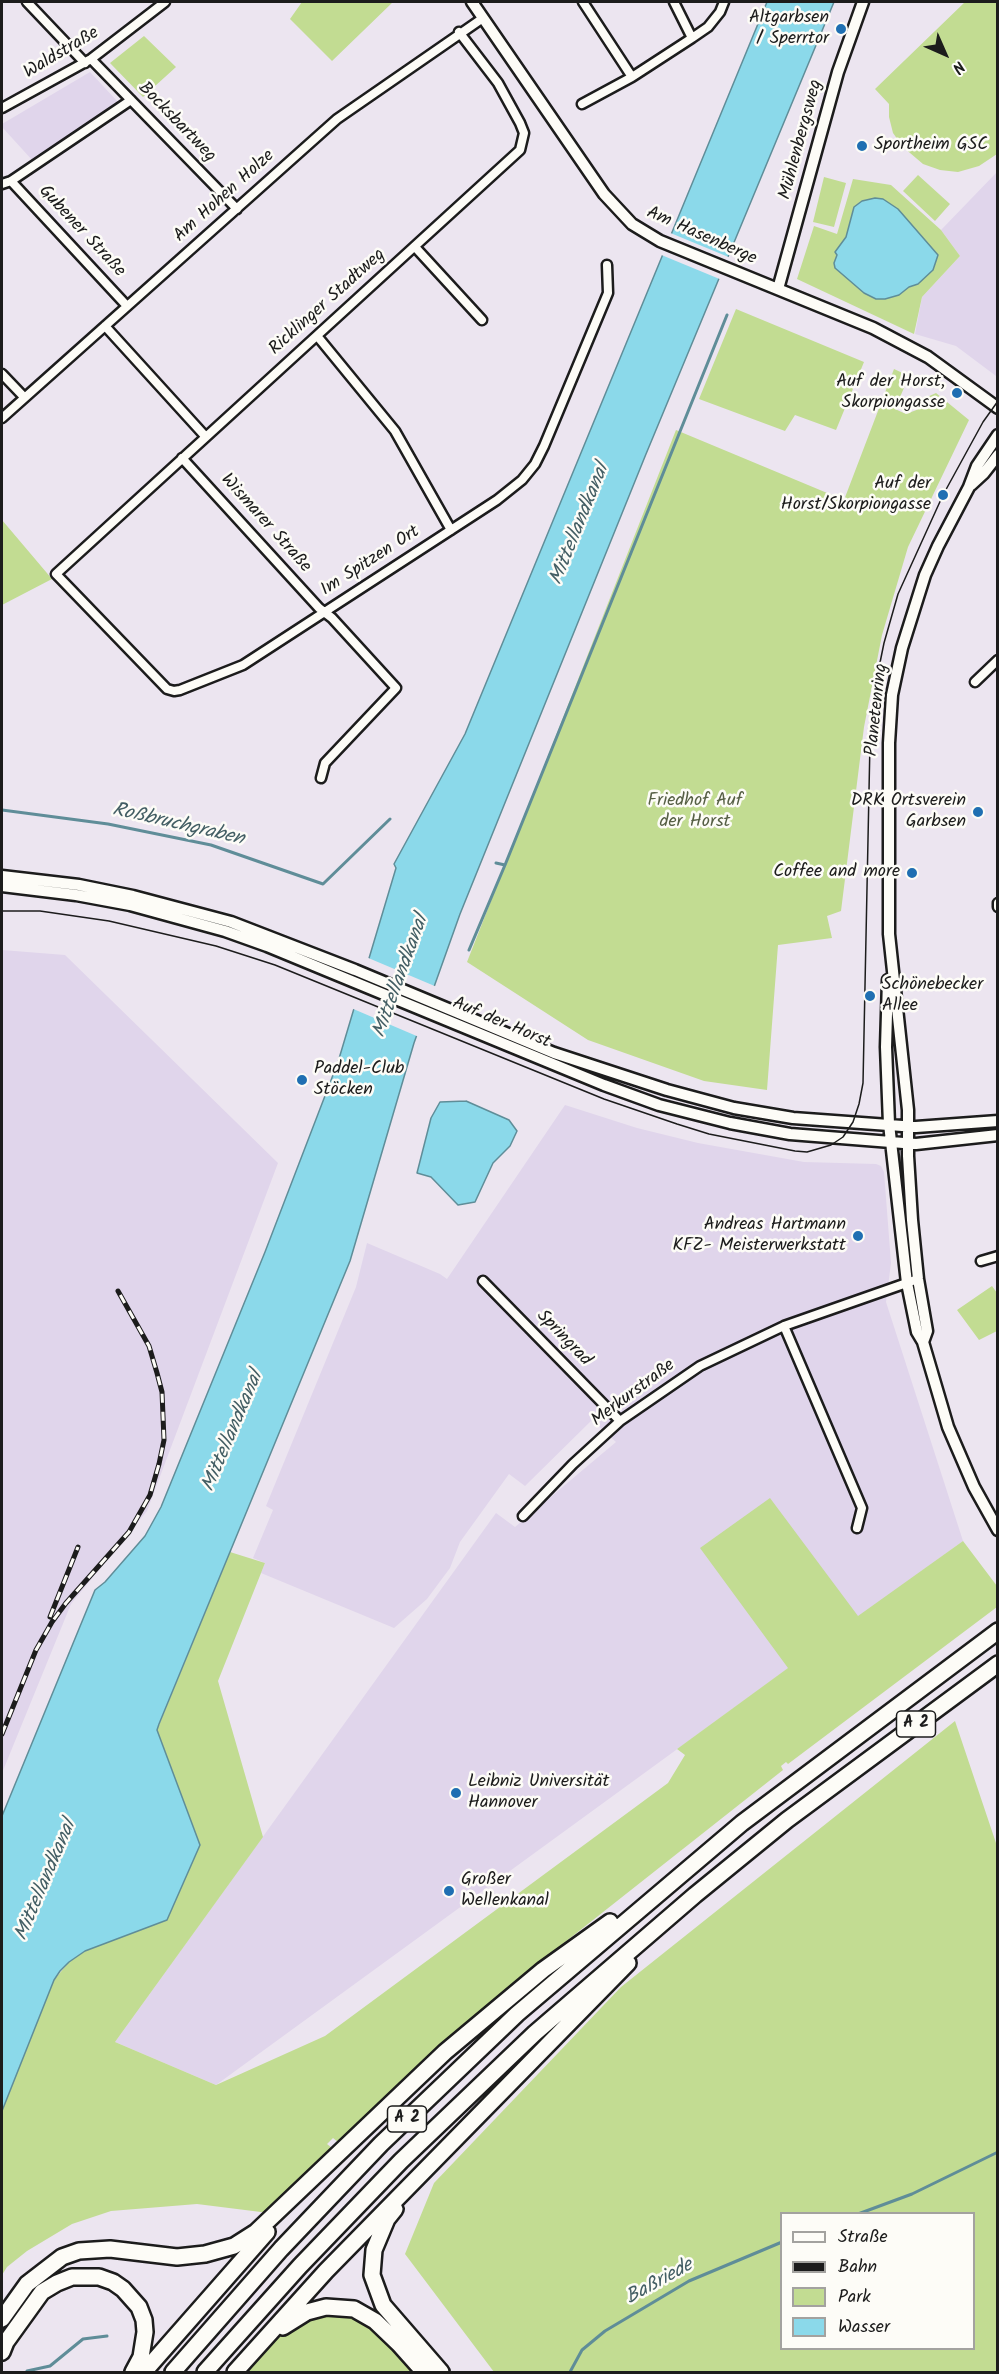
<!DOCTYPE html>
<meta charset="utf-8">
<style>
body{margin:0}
#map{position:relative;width:999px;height:2374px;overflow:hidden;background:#ece5f0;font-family:Kalam,sans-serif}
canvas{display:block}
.frame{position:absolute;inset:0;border:3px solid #1c1c1c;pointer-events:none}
.legend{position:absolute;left:780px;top:2212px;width:195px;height:138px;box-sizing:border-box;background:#fdfcf7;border:2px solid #a3a29f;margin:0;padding:8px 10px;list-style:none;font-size:18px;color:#1c1c1c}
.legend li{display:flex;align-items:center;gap:12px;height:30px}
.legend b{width:30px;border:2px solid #a3a29f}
.north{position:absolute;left:915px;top:24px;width:60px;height:60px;-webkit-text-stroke:4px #fdfcf7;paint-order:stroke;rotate:135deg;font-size:16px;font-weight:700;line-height:24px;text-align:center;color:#1c1c1c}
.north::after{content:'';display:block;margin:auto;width:21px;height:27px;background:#1c1c1c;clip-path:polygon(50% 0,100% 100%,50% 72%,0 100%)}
</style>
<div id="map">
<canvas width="999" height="2374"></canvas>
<div class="frame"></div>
<ul class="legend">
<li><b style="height:8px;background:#fdfcf7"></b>Straße</li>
<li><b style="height:8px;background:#1c1c1c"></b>Bahn</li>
<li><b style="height:16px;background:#c2dc92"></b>Park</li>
<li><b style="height:16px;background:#8bd9ea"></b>Wasser</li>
</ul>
<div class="north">N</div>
</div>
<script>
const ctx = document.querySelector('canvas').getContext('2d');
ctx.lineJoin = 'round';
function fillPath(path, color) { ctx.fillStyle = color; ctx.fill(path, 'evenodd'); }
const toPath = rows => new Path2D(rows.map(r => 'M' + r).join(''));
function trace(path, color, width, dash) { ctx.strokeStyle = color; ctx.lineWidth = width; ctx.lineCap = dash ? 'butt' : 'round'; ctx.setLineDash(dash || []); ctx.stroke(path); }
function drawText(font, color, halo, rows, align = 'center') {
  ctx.font = font + ' Kalam,sans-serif'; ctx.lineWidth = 5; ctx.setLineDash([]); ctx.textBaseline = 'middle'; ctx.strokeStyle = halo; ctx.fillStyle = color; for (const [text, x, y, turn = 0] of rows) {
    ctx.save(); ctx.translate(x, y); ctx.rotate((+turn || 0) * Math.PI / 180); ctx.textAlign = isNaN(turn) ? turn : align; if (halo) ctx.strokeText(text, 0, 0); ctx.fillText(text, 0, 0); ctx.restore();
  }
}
const built = toPath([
 [90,72,118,102,33,161,2,127,2,124],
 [997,172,997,375,996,376,956,346,915,334,922,297,960,256,941,230],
 [2,950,65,955,278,1163,147,1511,71,1604,2,1773],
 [565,1105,637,1128,698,1143,804,1162,876,1164,881,1166,884,1172,891,1263,886,1302,963,1541,216,2085,115,2042,496,1513,515,1527,616,1442,592,1420,525,1486,509,1474,460,1542,450,1568,427,1599,394,1628,261,1573,265,1563,253,1558,273,1510,266,1506,356,1287,367,1243,440,1274,447,1279]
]);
const green = toPath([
 [302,2,393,2,332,61,290,19],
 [965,2,997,2,997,154,979,166,958,172,940,170,923,164,903,147,893,133,889,117,889,104,875,89],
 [144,36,176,67,143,97,110,63],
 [918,175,950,204,935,221,903,191],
 [824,177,846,183,834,227,813,222],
 [853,179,891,185,941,230,960,256,922,297,914,334,797,279,814,226,837,234],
 [736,309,864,362,836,430,795,415,785,431,699,399],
 [894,369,909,376,895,409,906,414,919,409,925,398,936,393,969,420,908,547,882,635,864,727,841,911,827,916,832,938,778,945,767,1090,704,1081,588,1040,467,962,676,430,844,500],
 [2,520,52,579,2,605],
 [992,1286,997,1293,997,1331,979,1340,957,1310],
 [770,1498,858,1616,963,1541,997,1586,997,1607,788,1764,786,1762,781,1766,783,1770,517,1980,449,2038,338,2142,333,2138,327,2144,332,2148,269,2213,197,2204,111,2211,72,2224,27,2251,7,2267,2,2275,2,2111,54,1980,69,1962,85,1951,167,1920,200,1845,157,1730,230,1552,265,1563,218,1681,263,1837,115,2042,216,2085,325,2036,668,1783,685,1755,677,1749,788,1668,700,1548],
 [955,1721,997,1846,997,2372,494,2372,405,2254,434,2183,621,1987],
 [782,2214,974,2214,974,2348,782,2348],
 [347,2312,373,2327,416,2372,245,2372,281,2333,308,2315]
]);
const water = toPath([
 [767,2,834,2,646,454,460,914,414,1043,350,1261,159,1724,157,1730,200,1845,167,1920,85,1951,69,1962,60,1971,54,1980,2,2111,2,1816,95,1590,105,1582,145,1536,161,1507,265,1252,338,1062,396,868,394,864,465,734,767,2],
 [875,198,883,199,898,209,938,255,933,270,918,284,909,287,899,295,885,299,876,299,864,293,835,268,834,263,837,255,835,252,846,237,854,207,862,201,875,198],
 [466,1101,509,1120,517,1131,510,1146,493,1163,475,1202,458,1205,431,1177,417,1173,431,1118,440,1102,466,1101]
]);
const pier = toPath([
 [668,232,731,258,722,280,659,254],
 [366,957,437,987,419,1037,351,1008]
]);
const stream = toPath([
 [2,810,108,824,211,845,323,884,390,819],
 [496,863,505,865,727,315],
 [469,950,505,865],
 [858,2214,912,2194,998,2152],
 [27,2371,50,2366,83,2339,107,2336],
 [570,2372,582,2350,605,2331,689,2281,782,2242]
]);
const minor = toPath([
 [27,2,85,63],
 [583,2,632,77],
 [674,2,692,38],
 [459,32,498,83,520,123,524,133,520,150,56,574,167,689,174,691,180,690,243,665,497,500,522,480,535,464,544,446,608,293,607,265],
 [91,59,237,209],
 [582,104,632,77,692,38,708,27,720,12,724,2],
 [2,108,91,59,165,2],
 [11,181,127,306],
 [2,184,11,181,131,100],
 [415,247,482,320],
 [105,326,205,436],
 [318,337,395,431,451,530],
 [2,374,24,397],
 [2,418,337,119,483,18],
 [182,458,319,608,332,618,396,688,325,763,321,778],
 [975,682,998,660],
 [998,903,998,907],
 [981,1261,998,1256],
 [483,1281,620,1421],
 [784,1326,862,1508,857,1528],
 [523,1516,573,1464,620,1421,700,1366,784,1326,918,1279]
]);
const tertiary = toPath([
 [472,2,604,194,632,224,660,241,873,328,928,357,998,408],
 [778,289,838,72,863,2],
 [971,485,984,473,998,455],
 [2,876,79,885,133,896,231,922,355,970,554,1053,667,1090,734,1108,793,1118,916,1127,998,1121],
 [2,886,76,895,130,905,225,931,267,946,604,1085,659,1105,730,1123,790,1134,916,1144,998,1135],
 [888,980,886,1047,889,1124,907,1283,917,1332,923,1342,948,1427,974,1487,998,1530],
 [923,1342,927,1331,918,1279,912,1220,908,1156,908,1110,889,934,889,743,892,695,902,648,925,575,938,546,969,487,977,466,998,435]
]);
const motorway = toPath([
 [395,2209,387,2219,374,2250,372,2275,383,2305,441,2372],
 [2,2319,27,2284,62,2257,79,2251,110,2249,177,2257,205,2254,234,2246,256,2232,445,2052,543,1970,610,1922],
 [283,2327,307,2312,326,2307,354,2309,375,2321,399,2344,424,2372],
 [2,2352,6,2342,42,2292,57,2283,72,2277,99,2277,113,2282,123,2289,139,2307,144,2320,145,2332,141,2357,133,2372],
 [144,2372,267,2232],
 [173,2372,281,2249,381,2144,517,2014,742,1823,998,1631],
 [205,2372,300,2266,401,2161,535,2033,695,1895,787,1820,998,1664],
 [235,2372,326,2271,628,1963]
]);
const tram = toPath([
 [2,911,40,911,109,921,216,946,275,965,604,1099,677,1124,709,1134,795,1151,807,1152,831,1145,843,1137,853,1122,859,1104,863,1083,870,742,874,692,884,643,898,594,943,495,983,422,998,401]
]);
const rail = toPath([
 [50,1617,78,1547],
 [2,1734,36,1650,52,1622,66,1603,129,1532,150,1495,159,1464,164,1440,162,1392,157,1373,149,1346,118,1291]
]);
const markers = [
 [841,29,6,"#1f6fb2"],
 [862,146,6,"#1f6fb2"],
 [957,393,6,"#1f6fb2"],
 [943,495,6,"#1f6fb2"],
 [978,812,6,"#1f6fb2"],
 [912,873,6,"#1f6fb2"],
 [870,996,6,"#1f6fb2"],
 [302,1080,6,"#1f6fb2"],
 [858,1236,6,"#1f6fb2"],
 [456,1793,6,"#1f6fb2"],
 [449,1891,6,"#1f6fb2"]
];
const shields = [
 [916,1724,39],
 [407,2119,39]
];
const shieldNames = [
 ["A 2",916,1724],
 ["A 2",407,2119]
];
const poiNames = [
 ["Altgarbsen",829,19],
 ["/ Sperrtor",829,40],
 ["Sportheim GSC",874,146,"left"],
 ["Auf der Horst,",945,383],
 ["Skorpiongasse",945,404],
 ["Auf der",931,485],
 ["Horst/Skorpiongasse",931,506],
 ["DRK Ortsverein",966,802],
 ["Garbsen",966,823],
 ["Coffee and more",900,873],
 ["Schönebecker",882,986,"left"],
 ["Allee",882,1007,"left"],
 ["Paddel-Club",314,1070,"left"],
 ["Stöcken",314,1091,"left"],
 ["Andreas Hartmann",846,1226],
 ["KFZ- Meisterwerkstatt",846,1247],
 ["Leibniz Universität",468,1783,"left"],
 ["Hannover",468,1804,"left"],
 ["Großer",461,1881,"left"],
 ["Wellenkanal",461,1902,"left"]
];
const streetNames = [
 ["Waldstraße",62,54,-31],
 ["Bocksbartweg",176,123,46],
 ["Mühlenbergsweg",802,140,-75],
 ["Am Hohen Holze",225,197,-42],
 ["Gubener Straße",81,232,47],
 ["Am Hasenberge",701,237,24],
 ["Ricklinger Stadtweg",328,303,-42],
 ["Wismarer Straße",265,524,48],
 ["Im Spitzen Ort",371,562,-33],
 ["Planetenring",878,710,-84],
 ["Auf der Horst",501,1024,23],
 ["Springrad",563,1339,46],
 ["Merkurstraße",634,1394,-37]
];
const parkNames = [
 ["Friedhof Auf",695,802],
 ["der Horst",695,823]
];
const waterNames = [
 ["Mittellandkanal",581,525,-68],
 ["Roßbruchgraben",178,826,13],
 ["Mittellandkanal",402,977,-70],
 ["Mittellandkanal",234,1432,-67],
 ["Mittellandkanal",47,1881,-67],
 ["Baßriede",660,2283,-29]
];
fillPath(built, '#e0d5eb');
fillPath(green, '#c2dc92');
fillPath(water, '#8bd9ea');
trace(water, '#5f8d98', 1.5);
fillPath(pier, '#ece5f0');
trace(stream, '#5f8d98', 3);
trace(minor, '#1c1c1c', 13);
trace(tertiary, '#1c1c1c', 15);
trace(motorway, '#1c1c1c', 20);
trace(minor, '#fdfcf7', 8);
trace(tertiary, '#fdfcf7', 10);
trace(motorway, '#fdfcf7', 15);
trace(tram, '#1c1c1c', 1.5);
trace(rail, '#1c1c1c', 5);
trace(rail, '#fdfcf7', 3, [9]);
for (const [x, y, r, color] of markers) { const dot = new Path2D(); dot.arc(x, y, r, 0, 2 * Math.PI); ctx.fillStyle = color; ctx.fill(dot); trace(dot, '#fdfcf7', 2); }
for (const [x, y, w] of shields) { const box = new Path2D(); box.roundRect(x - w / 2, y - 13, w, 26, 4.5); ctx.fillStyle = '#fdfcf7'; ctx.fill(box); trace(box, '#1c1c1c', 1.5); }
drawText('bold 16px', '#1c1c1c', null, shieldNames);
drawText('18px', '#1c1c1c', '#fdfcf7', poiNames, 'right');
drawText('18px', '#1c1c1c', '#fdfcf7', streetNames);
drawText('18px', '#565f45', '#fdfcf7', parkNames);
drawText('italic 20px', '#435e64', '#fdfcf7', waterNames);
</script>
